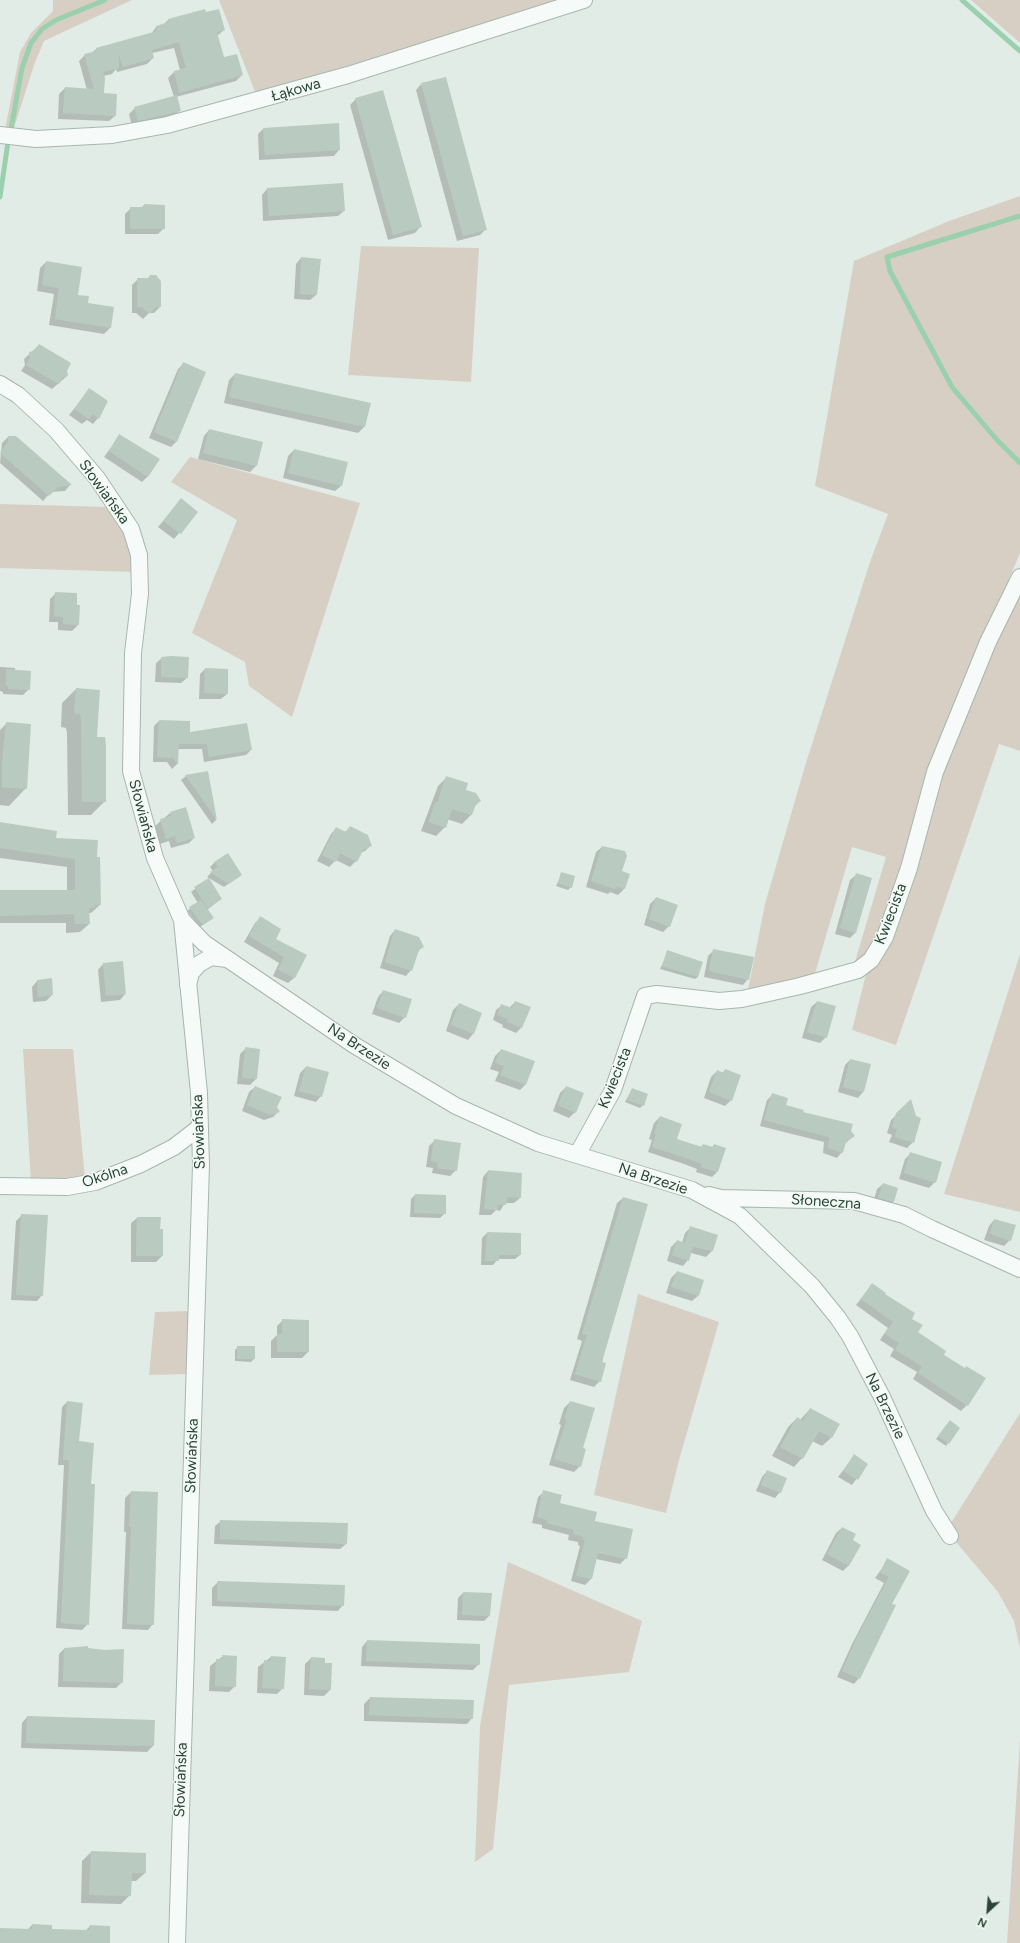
<!DOCTYPE html>
<meta charset="utf-8">
<style>
body{margin:0}
#map{position:relative;width:1020px;height:1943px;overflow:hidden;background:#e2ece7;font-family:Figtree,sans-serif}
canvas{display:block}
.north{position:absolute;left:968px;top:1891px;width:40px;height:40px;-webkit-text-stroke:3px #f3f9f5;paint-order:stroke;rotate:206deg;font-size:11px;font-weight:700;line-height:16px;text-align:center;color:#284637}
.north::after{content:'';display:block;margin:auto;width:14px;height:18px;background:#284637;clip-path:polygon(50% 0,100% 100%,50% 72%,0 100%)}
</style>
<div id="map">
<canvas width="1020" height="1943"></canvas>
<div class="north">N</div>
</div>
<script>
const ctx = document.querySelector('canvas').getContext('2d');
ctx.lineJoin = 'round';
function fillPath(path, color) { ctx.fillStyle = color; ctx.fill(path, 'evenodd'); }
const toPath = rows => new Path2D(rows.map(r => 'M' + r).join(''));
function trace(path, color, width, dash) { ctx.strokeStyle = color; ctx.lineWidth = width; ctx.lineCap = dash ? 'butt' : 'round'; ctx.setLineDash(dash || []); ctx.stroke(path); }
function drawText(font, color, halo, rows, align = 'center') {
  ctx.font = font + ' Figtree,sans-serif'; ctx.lineWidth = 3; ctx.setLineDash([]); ctx.textBaseline = 'middle'; ctx.strokeStyle = halo; ctx.fillStyle = color; for (const [text, x, y, turn = 0] of rows) {
    ctx.save(); ctx.translate(x, y); ctx.rotate((+turn || 0) * Math.PI / 180); ctx.textAlign = isNaN(turn) ? turn : align; if (halo) ctx.strokeText(text, 0, 0); ctx.fillText(text, 0, 0); ctx.restore();
  }
}
const green = toPath([
 [53,0,132,0,44,41,34,65,13,131,5,130,20,52,31,33,53,11],
 [219,0,563,0,256,94],
 [971,0,1020,0,1020,43],
 [1020,196,1020,553,937,750,886,927,870,955,854,965,886,857,852,847,814,977,747,995,765,904,805,766,870,562,888,514,815,486,854,261,949,221],
 [361,246,479,248,471,382,348,375],
 [190,457,360,503,292,717,249,686,245,662,192,633,237,520,171,482],
 [0,504,109,507,127,538,135,572,0,568],
 [1020,588,1020,751,999,744,896,1045,852,1030,866,974,882,959,938,776],
 [1020,954,1020,1212,944,1194],
 [23,1049,73,1049,85,1179,31,1183],
 [638,1294,719,1322,679,1460,666,1513,594,1495],
 [189,1311,188,1374,149,1375,155,1312],
 [1020,1413,1020,1648,1014,1621,998,1592,956,1542,951,1523],
 [508,1562,642,1621,629,1672,509,1685,493,1849,475,1862,480,1726],
 [1020,1739,1020,1943,1007,1943]
]);
const shadow = toPath([
 [205,10,205,14,224,30,217,36,224,59,242,75,236,81,176,97,180,110,174,116,132,126,129,114,135,108,174,97,168,78,174,72,180,70,174,48,152,53,153,58,147,64,117,72,116,69,112,74,103,76,102,94,115,116,109,121,58,119,59,94,65,88,87,90,79,61,85,55,92,53,97,48,151,34,156,27,163,25,168,20],
 [421,84,486,229,480,235,457,241,416,90],
 [356,99,420,227,415,233,388,240,350,105],
 [263,129,339,150,334,156,259,160,258,134],
 [267,189,344,211,338,216,263,221,262,195],
 [144,205,164,228,158,234,125,234,125,214,131,208,141,208],
 [301,258,316,295,310,300,294,299,296,264],
 [46,262,87,304,113,308,110,328,104,334,49,325,54,294,37,291,40,268],
 [138,279,160,307,154,313,149,313,143,319,136,313,132,313,132,285],
 [39,345,66,370,67,376,52,389,21,371,25,365,24,359],
 [183,364,205,373,176,442,171,447,149,438,178,369],
 [235,374,370,404,364,427,358,433,224,403,229,380],
 [90,389,98,418,93,424,87,420,82,424,69,415],
 [209,430,262,443,256,466,250,472,198,459,204,436],
 [120,435,148,476,142,482,104,457],
 [8,437,16,437,70,485,65,491,51,492,43,501,0,463,2,443],
 [294,450,341,486,335,491,283,478,288,456],
 [181,500,197,513,174,539,158,527],
 [56,593,78,625,72,631,58,630,58,622,49,622,50,599],
 [162,658,187,678,181,683,155,682,156,663],
 [0,667,15,668,15,671,29,689,23,695,3,694,3,692,0,691],
 [205,669,227,694,221,699,199,699,200,674],
 [76,689,96,738,105,801,91,815,68,815,67,733,66,728,61,727,62,703],
 [159,721,189,734,251,750,246,755,204,762,202,749,178,749,177,764,172,769,167,762,153,762,154,726],
 [7,723,26,788,9,806,0,805,0,730],
 [207,772,216,820,212,824,181,780,186,776],
 [447,777,480,801,473,808,471,815,462,824,447,819,445,827,436,836,421,831,438,786],
 [170,813,194,838,189,843,171,848,169,841,160,844,155,826],
 [0,823,55,839,95,858,100,905,91,913,89,913,89,924,80,932,66,933,66,923,0,923,0,891,67,891,67,867,0,858],
 [350,827,371,845,365,851,360,853,356,861,350,867,336,860,329,867,317,861,331,834,336,828,345,832],
 [602,847,621,872,628,874,624,889,618,895,610,892,608,894,586,887,596,852],
 [215,862,241,875,224,887,207,877,213,871,210,867],
 [562,873,571,887,568,890,556,886],
 [856,875,856,932,850,938,835,934,850,880],
 [208,879,221,899,207,910,210,920,200,927,187,911,198,903,191,892],
 [656,898,669,926,663,932,644,925,650,904],
 [260,918,274,939,306,955,294,978,288,983,273,976,279,963,244,942,255,923],
 [395,930,422,947,417,953,411,970,406,976,380,968,390,936],
 [714,950,748,979,743,985,704,977,708,956],
 [668,952,698,977,695,979,660,969],
 [103,964,125,994,120,1000,101,1002,98,970],
 [37,981,52,995,46,1001,33,1002,32,987],
 [383,991,405,1017,399,1023,372,1014,378,997],
 [515,1002,521,1028,516,1033,502,1027,503,1025,493,1020,496,1010,502,1005,509,1008],
 [817,1002,826,1037,820,1043,802,1038,811,1007],
 [459,1004,481,1013,473,1034,468,1040,446,1031,453,1010],
 [246,1048,258,1050,256,1079,250,1085,237,1084,240,1054],
 [501,1050,526,1084,520,1090,495,1081,499,1072,490,1069,495,1056],
 [850,1060,863,1092,858,1098,838,1092,845,1065],
 [306,1067,321,1096,316,1102,294,1096,300,1073],
 [725,1070,731,1100,725,1106,704,1098,711,1077,717,1071,722,1073],
 [255,1087,278,1112,273,1117,264,1120,242,1111,249,1092],
 [566,1087,575,1112,569,1118,553,1111,560,1093],
 [632,1089,643,1105,640,1108,625,1102],
 [772,1095,785,1106,850,1131,853,1136,845,1144,842,1152,837,1158,823,1153,824,1142,760,1126,767,1100],
 [911,1101,913,1142,907,1148,889,1142,892,1135,887,1133,891,1120],
 [660,1117,676,1140,701,1147,703,1145,711,1148,714,1145,717,1172,712,1177,696,1172,697,1169,684,1164,648,1152,652,1140,649,1139,654,1123],
 [435,1140,456,1170,450,1176,432,1173,433,1168,426,1167,429,1146],
 [911,1153,935,1182,929,1188,899,1179,905,1159],
 [488,1171,520,1198,514,1203,505,1203,500,1211,496,1210,491,1215,479,1215,483,1177],
 [883,1184,897,1188,893,1202,887,1207,873,1203,877,1189],
 [415,1195,445,1213,440,1218,410,1217,411,1199],
 [623,1198,600,1381,594,1387,570,1380,582,1341,577,1339,617,1203],
 [22,1215,42,1295,37,1301,11,1300,16,1221],
 [137,1218,159,1230,162,1256,156,1262,131,1262,131,1223],
 [994,1220,1010,1240,1004,1246,984,1240,989,1226],
 [691,1227,712,1251,706,1257,691,1253,688,1260,683,1266,667,1261,671,1247,677,1241,682,1243,685,1233],
 [487,1233,520,1255,515,1259,498,1259,493,1265,481,1265,482,1238],
 [677,1272,698,1296,692,1301,666,1293,671,1278],
 [872,1284,910,1319,917,1333,967,1405,961,1411,913,1379,917,1372,890,1356,894,1349,880,1340,888,1328,856,1305],
 [283,1320,308,1321,308,1352,302,1358,271,1358,271,1341,277,1335,277,1326],
 [238,1347,254,1347,254,1359,251,1362,235,1361,235,1350],
 [67,1402,90,1485,88,1624,82,1630,56,1628,64,1465,58,1465,62,1407],
 [570,1402,582,1449,580,1466,574,1472,549,1465,561,1425,559,1424,564,1408],
 [810,1409,831,1438,822,1446,812,1441,802,1458,794,1467,772,1456,788,1427,797,1418,800,1420],
 [947,1424,948,1443,946,1446,936,1439],
 [854,1456,867,1464,852,1485,838,1477],
 [767,1471,780,1492,775,1498,756,1491,762,1477],
 [131,1492,153,1624,148,1630,122,1629,126,1532,124,1532,125,1498],
 [544,1492,558,1504,594,1522,626,1558,620,1564,596,1559,591,1579,585,1585,571,1581,580,1546,578,1545,578,1542,568,1540,569,1535,542,1528,542,1525,532,1523,538,1497],
 [221,1521,346,1544,340,1549,214,1544,215,1526],
 [842,1528,849,1565,843,1571,822,1560,836,1533],
 [888,1560,909,1572,891,1604,859,1678,854,1684,837,1677,852,1644,884,1583,875,1578],
 [218,1582,343,1605,338,1611,212,1606,212,1588],
 [463,1593,489,1616,484,1621,457,1620,458,1598],
 [367,1641,479,1664,473,1670,361,1666,362,1647],
 [64,1649,122,1682,116,1688,58,1687,59,1654],
 [223,1656,235,1686,229,1692,209,1691,210,1666],
 [271,1657,283,1688,277,1694,257,1693,258,1667],
 [311,1658,330,1690,324,1696,304,1695,305,1664],
 [370,1698,473,1701,472,1718,467,1724,364,1721,364,1704],
 [27,1717,154,1721,153,1746,147,1752,21,1748,22,1723],
 [91,1852,145,1873,136,1881,131,1881,130,1895,121,1904,81,1903,82,1861],
 [32,1925,51,1930,85,1931,90,1926,109,1943,0,1943,0,1929,27,1930]
]);
const stream = toPath([
 [962,0,1020,51],
 [11,129,22,68,31,43,42,29,56,20,105,0],
 [0,197,8,142],
 [1020,216,887,257,890,271,952,387,997,440,1020,463]
]);
const building = toPath([
 [205,9,206,12,219,9,225,30,217,32,224,57,237,54,243,75,179,93,174,71,186,68,179,42,152,50,154,58,123,67,119,55,119,68,103,72,105,78,104,93,117,94,116,116,63,113,65,87,94,89,84,54,97,51,96,48,157,31,156,26,169,22,168,19],
 [446,77,487,230,463,236,421,83],
 [383,90,422,227,393,235,355,98],
 [177,95,181,111,138,121,134,107],
 [339,123,340,150,265,155,263,128],
 [343,183,345,211,269,216,267,188],
 [144,204,165,205,165,229,130,229,130,207,144,207],
 [301,257,321,259,317,295,300,294],
 [46,261,82,267,78,295,89,296,88,303,114,307,111,328,55,319,59,288,42,285],
 [150,275,156,275,161,281,161,307,156,307,149,314,142,307,137,307,137,278,148,278],
 [39,344,71,363,67,371,68,376,63,377,59,384,26,365,30,358,29,352,34,351],
 [183,362,206,372,177,442,154,432],
 [235,373,371,403,365,427,229,397],
 [89,388,108,401,99,419,93,414,89,419,74,409],
 [209,429,263,442,257,466,203,453],
 [119,434,160,459,148,477,109,451],
 [8,436,16,436,72,485,58,487,49,496,0,453,8,442],
 [294,449,348,462,342,486,288,473],
 [181,498,198,512,181,534,163,521],
 [55,592,77,593,77,605,80,605,79,625,63,624,63,617,54,616],
 [171,656,189,657,188,678,161,677,161,657],
 [205,668,228,669,228,694,204,693],
 [6,669,31,671,30,690,8,689,8,686,6,686],
 [76,688,100,690,97,737,105,737,106,745,106,802,82,802,81,718,80,714,74,713],
 [159,720,190,721,190,732,247,723,252,750,209,757,207,744,179,744,178,765,172,756,172,758,157,757],
 [6,722,31,724,27,789,2,787,2,762],
 [208,771,217,820,185,775],
 [446,776,468,783,466,790,476,793,481,801,476,804,472,815,452,809,446,828,429,822,435,802,437,803],
 [186,807,195,838,177,843,175,836,166,839,160,819,171,816,170,812],
 [0,822,57,831,56,838,98,840,97,857,100,857,101,905,95,905,95,908,89,908,90,924,75,924,74,914,0,916,0,890,75,890,75,859,0,848],
 [350,826,368,835,372,846,364,849,357,862,340,853,336,862,322,855,336,827,346,832],
 [602,846,625,851,627,856,622,871,630,874,625,889,616,887,615,889,591,881],
 [228,853,242,875,229,884,210,872,218,867,214,862],
 [561,872,575,876,572,888,558,883],
 [856,873,872,878,856,933,840,928],
 [209,878,222,899,208,908,194,887],
 [656,897,678,905,670,927,649,919],
 [201,900,214,918,203,925,189,907],
 [260,916,281,929,276,939,307,955,295,978,278,970,284,957,249,936],
 [395,929,419,937,424,947,419,950,412,971,385,962],
 [713,949,754,957,749,980,709,971],
 [667,950,703,962,698,977,662,966],
 [123,961,126,994,106,996,103,963],
 [52,978,53,995,38,997,37,980],
 [383,990,412,999,406,1018,377,1008],
 [515,1001,531,1007,522,1028,507,1022,508,1019,497,1015,501,1004,512,1008],
 [817,1001,836,1006,827,1038,807,1032],
 [459,1003,482,1013,474,1034,451,1025],
 [245,1047,260,1049,257,1079,242,1078],
 [501,1049,535,1061,526,1085,500,1075,504,1066,495,1063],
 [850,1059,871,1064,864,1092,843,1087],
 [306,1066,329,1072,322,1097,299,1091],
 [725,1069,741,1075,732,1101,709,1092,717,1070,724,1073],
 [255,1086,282,1097,277,1107,280,1112,270,1115,247,1105],
 [566,1086,584,1093,576,1113,558,1105],
 [632,1088,648,1094,644,1106,627,1100],
 [772,1093,788,1098,786,1105,804,1110,803,1112,853,1124,851,1131,855,1136,846,1142,843,1153,828,1148,829,1137,764,1120],
 [911,1099,916,1116,921,1118,914,1143,895,1137,897,1129,892,1127,896,1113],
 [660,1116,682,1124,677,1139,702,1147,703,1144,713,1147,714,1144,726,1148,718,1172,701,1167,702,1164,689,1159,652,1147,656,1134,654,1133],
 [434,1139,461,1143,457,1171,437,1168,438,1162,431,1161],
 [910,1152,942,1162,936,1183,904,1173],
 [488,1170,522,1173,521,1198,507,1197,506,1205,498,1205,497,1210,484,1209],
 [883,1183,898,1188,894,1202,878,1198],
 [415,1194,446,1195,446,1214,414,1213],
 [623,1197,648,1204,602,1362,606,1363,601,1382,575,1374,587,1335,582,1334],
 [21,1214,48,1215,43,1296,16,1295],
 [137,1217,161,1217,160,1229,163,1229,163,1256,136,1256],
 [994,1219,1016,1225,1011,1241,990,1234],
 [690,1226,718,1235,713,1251,693,1247,689,1261,672,1255,677,1240,685,1243],
 [487,1232,521,1233,521,1255,499,1255,499,1261,485,1261],
 [677,1271,704,1280,699,1296,671,1287],
 [872,1283,886,1293,885,1294,915,1313,912,1319,923,1325,918,1332,946,1351,944,1355,965,1368,966,1366,986,1378,968,1406,918,1373,922,1366,895,1350,899,1343,885,1334,893,1322,861,1299],
 [282,1319,309,1320,309,1352,277,1352,277,1334,282,1334],
 [237,1346,255,1346,255,1359,237,1359],
 [67,1401,83,1403,79,1441,94,1443,91,1484,95,1484,89,1625,61,1623,69,1460,63,1460],
 [570,1401,595,1408,583,1448,586,1449,581,1467,554,1459,567,1419,564,1419],
 [810,1408,840,1424,832,1438,819,1431,803,1459,780,1447,797,1417,803,1421],
 [950,1420,960,1428,949,1444,938,1436],
 [854,1454,868,1464,858,1480,843,1471],
 [767,1470,787,1478,781,1493,761,1485],
 [543,1490,562,1495,560,1503,597,1512,595,1521,633,1529,627,1559,598,1553,592,1579,576,1576,585,1540,583,1540,584,1537,573,1534,574,1530,547,1523,547,1520,537,1517],
 [131,1491,158,1492,154,1625,127,1624,131,1527,129,1527],
 [220,1520,348,1523,347,1544,220,1539],
 [842,1527,856,1534,853,1540,861,1545,849,1566,827,1554],
 [887,1558,910,1571,892,1604,896,1605,860,1679,842,1671,857,1637,889,1577,880,1572],
 [217,1581,345,1585,344,1606,217,1601],
 [463,1592,492,1593,490,1616,462,1615],
 [367,1640,480,1644,480,1665,366,1661],
 [88,1646,88,1648,105,1650,124,1649,123,1683,63,1681,64,1648],
 [222,1655,237,1656,236,1687,215,1686,216,1659,222,1659],
 [271,1656,286,1657,284,1689,262,1688,264,1660,270,1661],
 [311,1657,325,1658,325,1663,332,1663,331,1690,309,1689],
 [370,1697,474,1700,473,1719,369,1715],
 [27,1716,155,1720,154,1746,26,1743],
 [91,1851,146,1853,146,1873,132,1873,131,1896,89,1895],
 [32,1924,52,1925,52,1929,89,1930,90,1925,110,1926,110,1943,0,1943,0,1928,32,1929]
]);
const minor = toPath([
 [0,135,36,139,112,135,167,125,348,75,584,0],
 [0,384,18,395,56,430,97,478,131,529,139,555,140,594,133,653,131,771,155,858,182,920,199,1093,201,1165,177,1943],
 [182,920,204,943,354,1045,456,1106,538,1143,692,1190,740,1216,812,1286,838,1318,850,1336,882,1397,934,1511,950,1536],
 [188,985,191,973,199,964,211,957,227,959],
 [577,1155,613,1090,645,996,657,994,719,1001,742,999,800,986,858,970,871,960,885,937,909,868,935,772,988,642,1020,577],
 [0,1186,67,1187,95,1182,141,1164,174,1147,200,1127],
 [709,1195,721,1198,854,1201,904,1215,932,1229,1020,1269]
]);
const streetNames = [
 ["Łąkowa",296,90,-16],
 ["Słowiańska",104,492,54],
 ["Słowiańska",143,816,75],
 ["Kwiecista",891,914,-69],
 ["Na Brzezie",359,1047,33],
 ["Kwiecista",615,1078,-68],
 ["Słowiańska",199,1132,-92],
 ["Okólna",105,1176,-18],
 ["Na Brzezie",653,1179,18],
 ["Słoneczna",826,1202,4],
 ["Na Brzezie",885,1406,64],
 ["Słowiańska",192,1456,-88],
 ["Słowiańska",181,1780,-88]
];
fillPath(green, '#d7cfc3');
fillPath(shadow, '#0003');
trace(stream, '#9ad0ae', 5);
fillPath(building, '#b9cbc1');
trace(minor, '#a6b7af', 18);
trace(minor, '#f6faf8', 16);
drawText('15px', '#284637', '#f3f9f5', streetNames);
</script>
